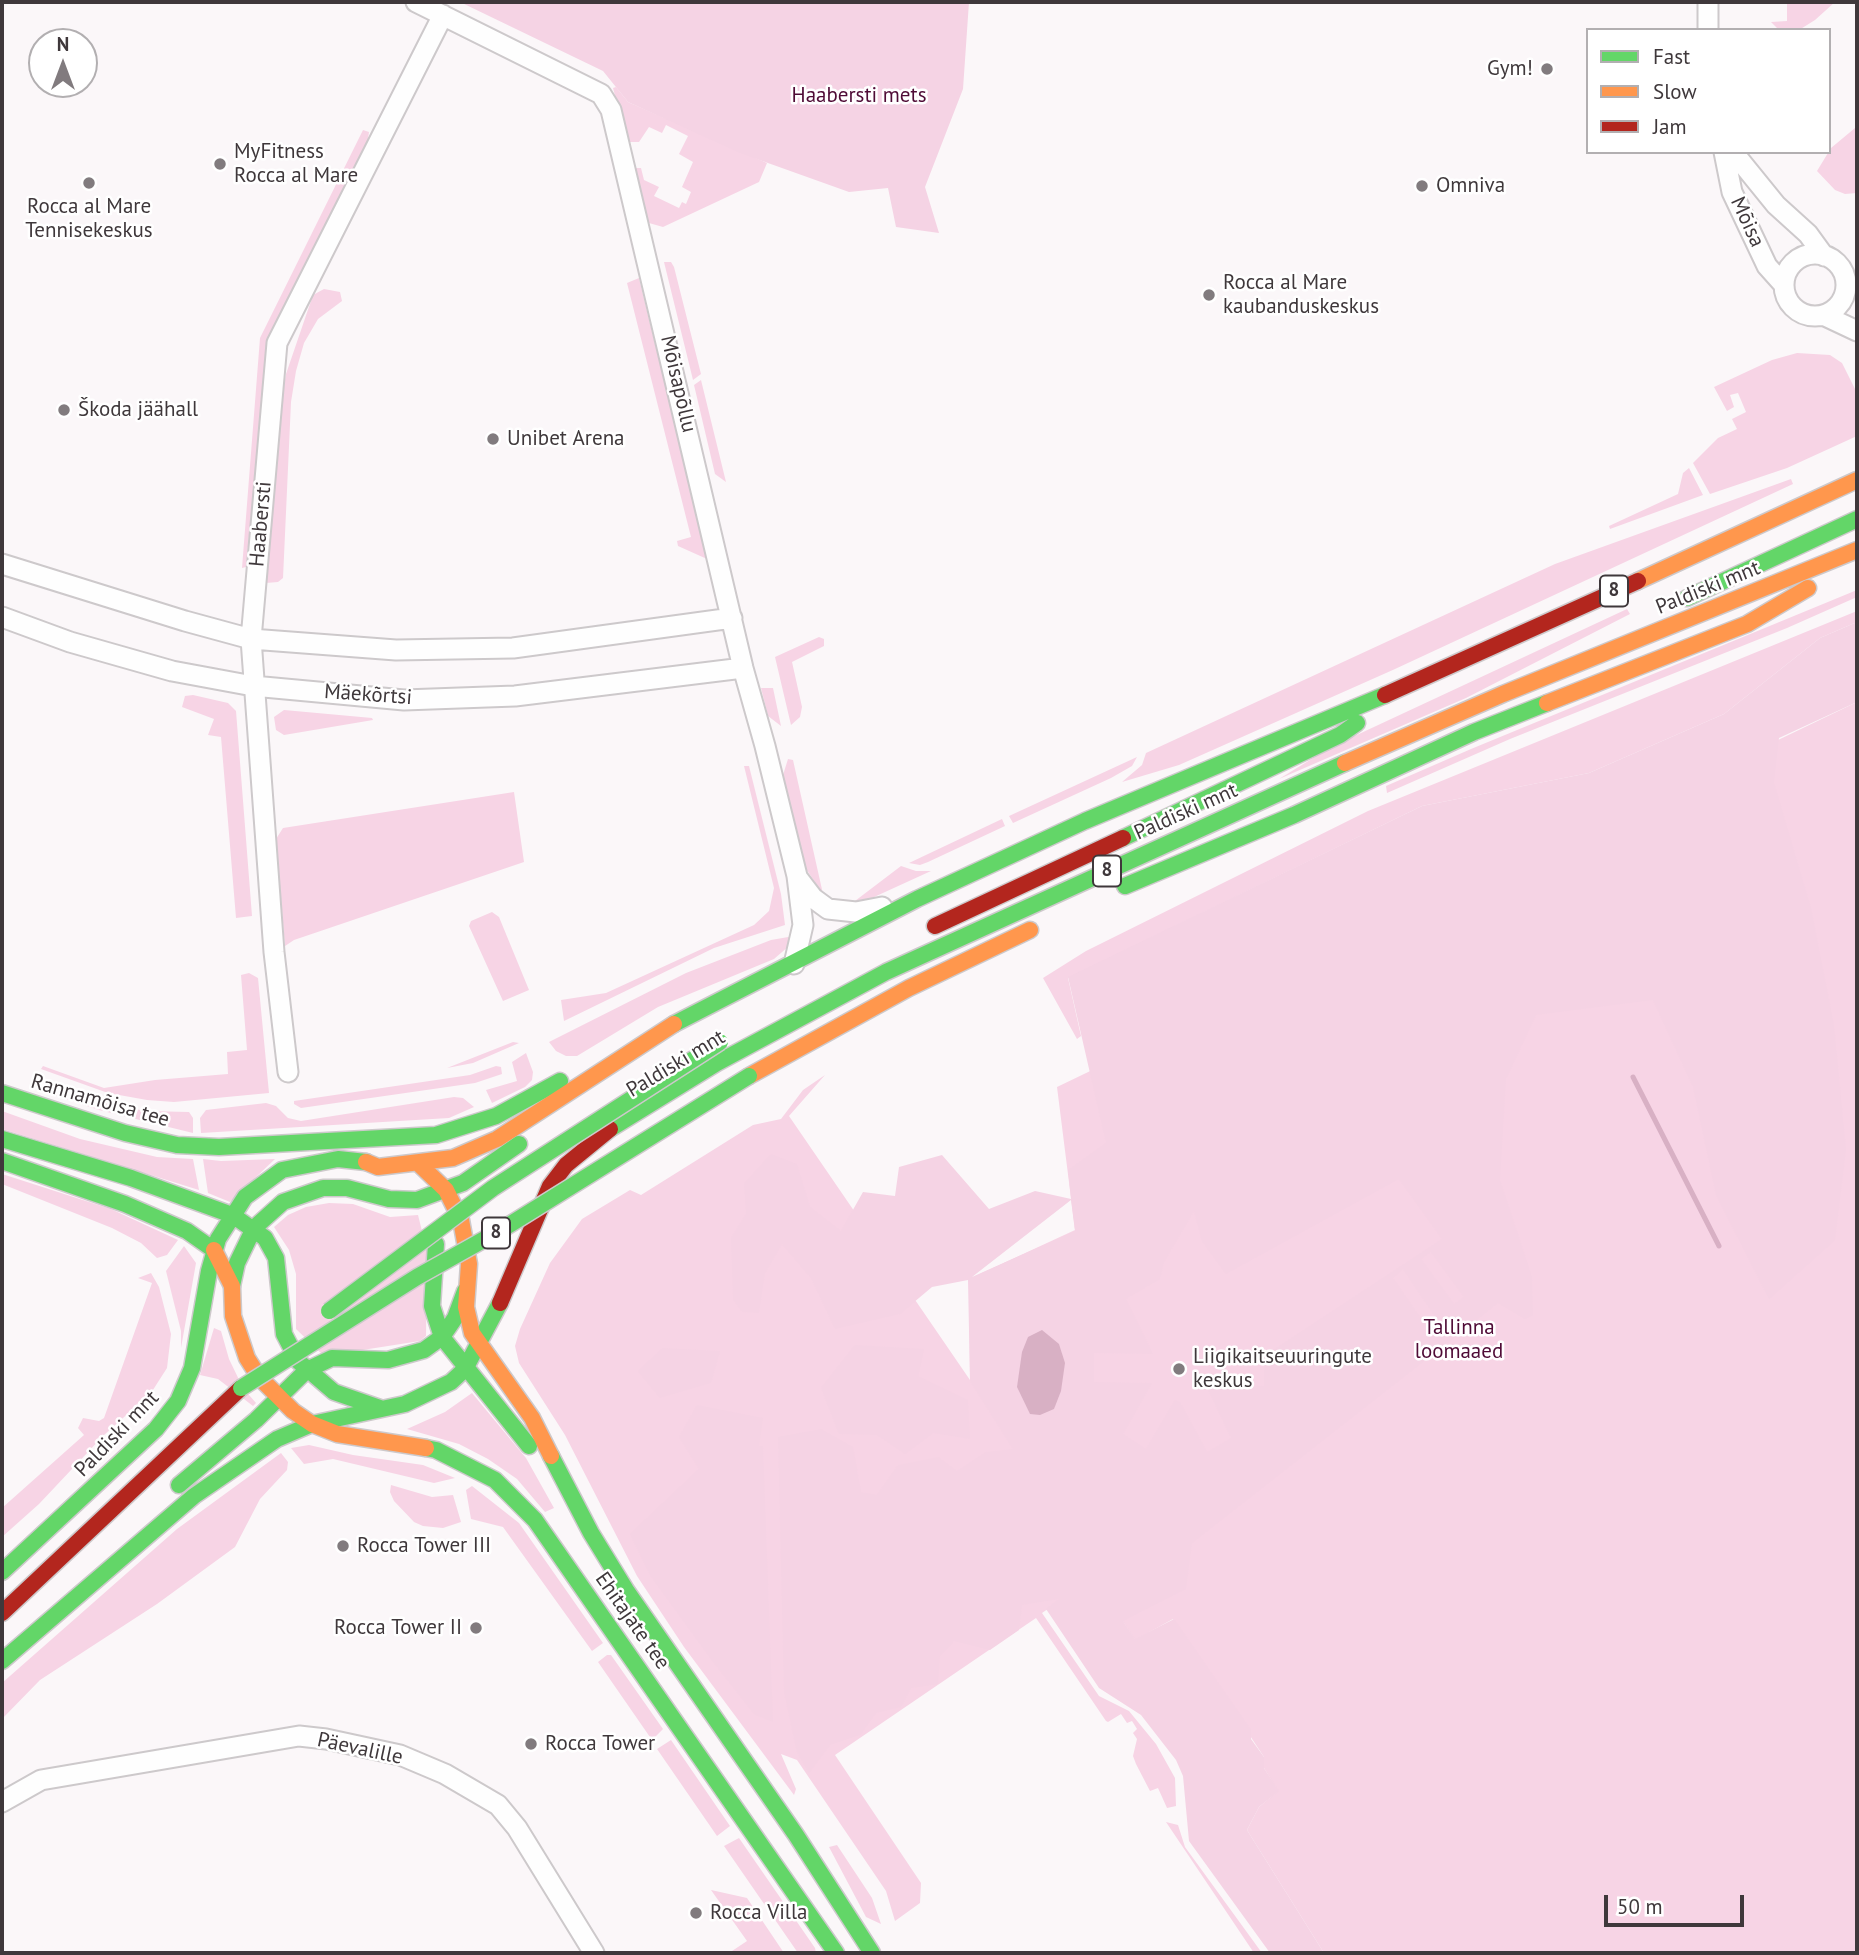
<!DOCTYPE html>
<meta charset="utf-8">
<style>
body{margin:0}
#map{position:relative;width:1859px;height:1955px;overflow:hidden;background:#fbf7f9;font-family:"PT Sans",sans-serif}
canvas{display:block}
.frame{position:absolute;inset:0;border:4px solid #3f383b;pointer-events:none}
.legend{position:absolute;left:1586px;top:28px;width:245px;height:126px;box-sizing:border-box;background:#fff;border:2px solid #b2afb1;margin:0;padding:9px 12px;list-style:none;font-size:21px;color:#3f383b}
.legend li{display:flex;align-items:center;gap:14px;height:35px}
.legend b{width:35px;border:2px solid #b2afb1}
.north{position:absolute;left:28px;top:28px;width:70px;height:70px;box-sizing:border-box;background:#fff;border:2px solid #b2afb1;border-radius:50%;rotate:0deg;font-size:19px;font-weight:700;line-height:28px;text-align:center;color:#3f383b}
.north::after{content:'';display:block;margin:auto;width:24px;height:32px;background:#817b7e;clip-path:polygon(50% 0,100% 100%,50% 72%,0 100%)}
.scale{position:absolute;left:1604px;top:1895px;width:140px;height:32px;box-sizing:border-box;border:4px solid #3f383b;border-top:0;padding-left:9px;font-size:21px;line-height:24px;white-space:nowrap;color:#3f383b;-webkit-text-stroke:5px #fff;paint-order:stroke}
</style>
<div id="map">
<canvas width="1859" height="1955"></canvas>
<div class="frame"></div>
<ul class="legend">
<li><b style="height:9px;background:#63d668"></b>Fast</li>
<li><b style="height:9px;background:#ff974d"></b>Slow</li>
<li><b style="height:9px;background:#b3261e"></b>Jam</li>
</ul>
<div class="north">N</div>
<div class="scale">50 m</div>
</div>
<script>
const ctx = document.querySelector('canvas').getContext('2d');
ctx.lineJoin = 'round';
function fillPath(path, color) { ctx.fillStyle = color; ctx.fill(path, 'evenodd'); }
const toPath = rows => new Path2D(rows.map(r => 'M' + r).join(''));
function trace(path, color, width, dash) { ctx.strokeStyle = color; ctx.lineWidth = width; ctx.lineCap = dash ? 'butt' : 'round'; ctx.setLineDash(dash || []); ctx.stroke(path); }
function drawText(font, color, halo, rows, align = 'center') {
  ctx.font = font + ' "PT Sans",sans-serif'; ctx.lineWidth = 5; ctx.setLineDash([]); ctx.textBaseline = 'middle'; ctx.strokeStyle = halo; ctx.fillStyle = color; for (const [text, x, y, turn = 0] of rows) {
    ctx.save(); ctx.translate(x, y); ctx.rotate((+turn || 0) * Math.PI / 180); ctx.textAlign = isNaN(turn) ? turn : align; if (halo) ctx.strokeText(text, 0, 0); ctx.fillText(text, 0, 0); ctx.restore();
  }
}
const green = toPath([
 [1787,2,1835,2,1815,20,1799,30,1779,30,1771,22,1787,21],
 [616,87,628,102,767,163,759,182,663,227,649,223,633,168,641,168,644,180,659,187,654,196,679,208,682,202,686,204,691,192,682,187,693,162,679,154,688,136,666,125,662,133,649,127,639,142,627,142,613,88],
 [1855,128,1857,129,1857,193,1845,194,1835,190,1817,171,1831,148],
 [363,130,369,132,368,139,268,338,246,567,242,568,260,338],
 [664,262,671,262,674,267,701,374,693,380],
 [639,278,707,559,678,546,677,541,691,537,627,283],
 [324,289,340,292,342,301,318,319,304,343,296,371,291,402,283,578,278,582,266,583,279,416,286,374,313,295],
 [1797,353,1830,355,1842,363,1857,393,1857,436,1787,468,1710,494,1693,463,1718,438,1737,429,1732,419,1746,412,1738,393,1730,395,1734,407,1727,411,1714,387,1772,360],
 [701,380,726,482,715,474,694,385],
 [1689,468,1703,495,1610,529,1609,526,1678,494,1683,473],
 [1791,479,1793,484,1395,669,1179,765,1122,782,1142,765,1146,753,1555,564],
 [1857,590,1857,597,1787,628,1510,739,1387,793,1386,786,1471,749],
 [1627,609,1630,614,1466,698,1279,779,1331,747],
 [1857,611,1857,622,1820,638,1724,714,1589,773,1422,806,1068,978,1081,1036,1077,1039,1043,978,1086,951,1368,811],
 [819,637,824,639,824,646,792,662,802,707,800,717,791,725,775,657],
 [761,688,773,688,781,726,768,716],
 [193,695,228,703,236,711,252,916,236,918,221,737,208,735,214,719,182,707,185,696],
 [1857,702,1857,1953,1324,1953,1247,1830,1259,1807,1278,1791,1264,1768,1264,1757,1173,1619,1135,1640,1094,1577,1042,1613,1099,1696,1129,1711,1156,1744,1175,1778,1176,1806,1167,1808,1158,1788,1150,1791,1136,1764,1133,1756,1137,1739,1133,1733,1137,1729,1132,1721,1127,1723,1121,1714,1108,1722,1106,1721,1036,1618,835,1755,921,1883,920,1903,895,1921,886,1891,797,1760,781,1754,796,1789,794,1795,684,1647,637,1576,565,1435,519,1363,515,1346,520,1329,550,1263,582,1219,630,1190,641,1195,753,1125,781,1119,803,1090,825,1075,789,1116,970,1380,969,1279,1075,1230,1057,1087],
 [284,710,372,718,373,720,284,735,276,730,274,717],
 [1137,757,1132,766,1111,778,1013,823,1009,816],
 [788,759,793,760,823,894,804,866,783,775],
 [744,766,749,766,781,894,785,925,714,948,564,1021,561,1000,606,993,754,925,769,911,774,888],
 [514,792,524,862,294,940,285,946,276,839,283,828],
 [1002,819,1005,826,928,862,920,865,909,863],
 [901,866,916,871,931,871,861,903,851,904],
 [492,912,499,917,529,990,503,1001,469,926,471,921],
 [794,936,789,946,774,959,658,1007,577,1056,566,1056,556,1051,549,1042,686,973,771,940],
 [249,973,258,978,269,1093,174,1102,147,1100,108,1093,41,1069,43,1066,104,1088,155,1080,228,1074,227,1052,247,1050,241,975],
 [513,1042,519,1043,473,1063,447,1068],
 [526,1053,533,1072,532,1080,525,1087,492,1103,486,1090,517,1081,512,1062],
 [496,1066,501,1067,502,1074,475,1083,301,1108,294,1104,294,1101,470,1075],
 [41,1080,112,1105,146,1111,189,1112,193,1118,193,1133,99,1110,51,1094],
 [454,1097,463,1098,474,1107,449,1118,201,1133,200,1118,206,1110,266,1103,276,1106,288,1118,301,1121],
 [2,1111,80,1139,157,1157,193,1159,199,1190,2,1129],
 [203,1159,221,1161,275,1159,230,1202,208,1193],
 [2,1174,111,1209,178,1240,167,1255,157,1258,141,1243,112,1228,2,1184],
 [329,1203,353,1204,390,1217,418,1215,427,1251,426,1336,420,1341,324,1356,296,1329,296,1274,289,1250,274,1227,288,1215,306,1207],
 [184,1246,196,1263,181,1348,181,1331,166,1271],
 [151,1273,159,1287,171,1334,167,1368,151,1393,104,1435,39,1504,2,1537,2,1508,84,1435,78,1428,83,1418,99,1421,104,1418,152,1283,138,1278],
 [214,1328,221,1331,229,1359,243,1388,256,1403,253,1406,218,1379,200,1375],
 [472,1393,526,1458,554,1508,545,1512,517,1479,488,1459,459,1444,407,1429,445,1412],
 [309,1445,353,1455,423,1465,455,1478,434,1483,333,1459,304,1464,291,1448],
 [281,1453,288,1462,287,1470,260,1499,235,1547,157,1604,40,1680,2,1719,2,1683,177,1529],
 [391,1485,432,1497,453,1495,461,1522,443,1528,423,1526,414,1522,394,1501,390,1492],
 [472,1486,519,1523,603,1643,592,1651,503,1527,471,1519,466,1490],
 [607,1655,611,1655,663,1729,652,1740,598,1662],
 [671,1740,730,1826,717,1836,657,1749],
 [1166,1822,1178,1825,1185,1847,1262,1953,1254,1953],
 [739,1838,815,1948,816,1953,798,1953,724,1846],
 [837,1845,872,1898,881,1924,866,1917,829,1847],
 [711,1890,747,1898,784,1953,729,1953,747,1941]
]);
const forest = toPath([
 [460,2,969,2,963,89,925,187,939,233,896,227,888,188,849,192,740,153,628,102,603,71],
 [1857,622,1857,702,1779,738,1774,783,1811,908,1834,1025,1846,1150,1835,1240,1769,1299,1716,1195,1693,1087,1653,1000,1536,1015,1506,1079,1500,1180,1532,1277,1533,1315,1525,1319,1498,1303,1192,1543,1186,1589,1123,1621,1135,1639,1174,1619,1251,1730,1251,1739,1264,1757,1264,1768,1279,1791,1259,1807,1247,1830,1324,1953,1270,1953,1189,1841,1183,1776,1176,1760,1141,1715,1099,1688,1046,1609,1059,1599,1022,1605,1019,1630,990,1650,954,1641,940,1656,938,1684,911,1688,901,1707,876,1713,860,1735,830,1745,809,1773,797,1752,784,1693,778,1437,821,1429,853,1447,861,1492,877,1495,898,1465,938,1457,957,1471,986,1452,1013,1449,970,1381,968,1280,932,1287,900,1314,835,1329,811,1278,782,1244,765,1273,759,1313,742,1312,733,1299,731,1238,746,1214,744,1184,771,1154,797,1164,810,1207,841,1231,863,1192,895,1196,899,1167,942,1155,989,1209,1035,1191,1071,1199,1068,1170,1106,1143,1068,977,1422,806,1589,773,1724,714,1820,638],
 [1399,1179,1442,1239,1264,1356,1264,1386,1206,1385,1231,1438,1207,1452,1180,1402,1175,1400,1146,1449,1123,1434,1152,1383,1094,1382,1094,1353,1153,1354,1126,1299,1160,1279,1164,1262,1194,1211,1202,1241,1226,1274],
 [1071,1200,1075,1231,972,1277],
 [1431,1252,1464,1297,1454,1304,1421,1259],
 [1403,1269,1436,1318,1426,1326,1393,1278],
 [855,1345,924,1349,918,1376,968,1400,970,1439,933,1433,905,1454,877,1435,839,1434,821,1388],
 [663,1348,720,1351,711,1383,660,1398,638,1371],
 [697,1405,763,1418,759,1446,763,1446,773,1722,755,1715,714,1663,650,1575,630,1534,699,1469,679,1437]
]);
const water = toPath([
 [1042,1330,1059,1344,1065,1363,1061,1391,1054,1409,1040,1415,1030,1414,1017,1387,1022,1352,1028,1337]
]);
const stream = toPath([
 [1633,1077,1719,1246]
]);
const street = toPath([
 [416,2,601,94,611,110,743,668,765,746,797,876,803,925,794,964],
 [1708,30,1708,2],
 [1724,152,1732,192,1767,266,1784,285],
 [1733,152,1776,205,1808,234,1824,256],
 '1784 285a31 31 0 1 1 62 0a31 31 0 1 1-62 0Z',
 [1823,315,1857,331],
 [2,564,185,621,251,639,396,650,513,648,732,618],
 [2,617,70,642,172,671,253,686,404,700,515,696,743,668],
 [797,877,813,898,828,909,856,912,882,907],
 [288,1072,274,952,251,639,277,343,443,15],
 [2,1802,41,1780,299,1736,326,1739,400,1755,445,1774,498,1805,517,1828,594,1953]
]);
const fast = toPath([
 [1687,598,1857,519],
 [1123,838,1340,735,1357,723],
 [1125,886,1294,815,1474,732,1547,703],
 [674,1024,917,899,1085,821,1385,695],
 [2,1093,125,1133,177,1145,219,1147,436,1135,496,1116,560,1081],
 [610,1129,717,1063,886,972,1345,763],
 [2,1139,131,1178,232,1215],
 [2,1161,125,1204,187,1231,214,1250],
 [238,1219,265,1238,276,1258,284,1334,298,1361,334,1392,380,1408],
 [436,1244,432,1306,442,1337,529,1446],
 [232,1286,237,1263,254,1228,283,1202,323,1188,347,1188,389,1199,417,1200,463,1183,519,1144],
 [426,1448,436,1450,495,1480,535,1520,836,1953],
 [551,1456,591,1533,626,1590,796,1835,872,1953],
 [179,1485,256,1420,307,1370,332,1358,388,1360,424,1350,442,1337,455,1318,465,1291],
 [2,1572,156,1429,178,1401,192,1368,209,1271,218,1239,245,1197,282,1170,338,1159,366,1162],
 [2,1661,194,1496,277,1439,312,1424,405,1404,451,1382,465,1369,500,1303]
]);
const slow = toPath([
 [1638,581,1857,480],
 [1547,703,1747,624,1808,588],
 [1345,763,1503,694,1857,550],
 [749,1076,909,988,1030,930],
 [366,1162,378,1167,453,1158,497,1139,674,1024],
 [419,1164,446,1190,461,1220,469,1264,466,1307,472,1333,532,1418,551,1456],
 [214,1250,232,1286,233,1316,247,1358,259,1377,293,1411,312,1424,337,1434,426,1448]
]);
const jam = toPath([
 [1385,695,1638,581],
 [935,926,1123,838],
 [500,1303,550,1186,566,1165,610,1129],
 [2,1613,241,1388]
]);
const fastBridge = toPath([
 [329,1311,493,1188,720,1042],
 [241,1388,417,1277,501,1230,749,1076]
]);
const markers = [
 [1547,69,7,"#817b7e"],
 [220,164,7,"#817b7e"],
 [89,183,7,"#817b7e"],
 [1422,186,7,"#817b7e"],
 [1209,295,7,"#817b7e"],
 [64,410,7,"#817b7e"],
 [493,439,7,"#817b7e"],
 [1179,1369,7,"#817b7e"],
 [343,1546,7,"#817b7e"],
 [476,1628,7,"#817b7e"],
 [531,1744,7,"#817b7e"],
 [696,1913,7,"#817b7e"]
];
const shields = [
 [1614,591,28],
 [1107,871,28],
 [496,1233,28]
];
const shieldNames = [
 ["8",1614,591],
 ["8",1107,871],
 ["8",496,1233]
];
const poiNames = [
 ["Gym!",1533,69,"right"],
 ["MyFitness",234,152],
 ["Rocca al Mare",234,176],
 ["Omniva",1436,186],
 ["Rocca al Mare",89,207,"center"],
 ["Tennisekeskus",89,231,"center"],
 ["Rocca al Mare",1223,283],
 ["kaubanduskeskus",1223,307],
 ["Škoda jäähall",78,410],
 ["Unibet Arena",507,439],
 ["Liigikaitseuuringute",1193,1357],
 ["keskus",1193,1381],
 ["Rocca Tower III",357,1546],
 ["Rocca Tower II",462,1628,"right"],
 ["Rocca Tower",545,1744],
 ["Rocca Villa",710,1913]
];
const parkNames = [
 ["Haabersti mets",859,96],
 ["Tallinna",1459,1328],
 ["loomaaed",1459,1352]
];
const streetNames = [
 ["Mõisa",1747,222,65],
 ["Mõisapõllu",678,384,77],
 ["Haabersti",261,524,-85],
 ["Paldiski mnt",1708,588,-22],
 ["Mäekõrtsi",368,695,4],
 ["Paldiski mnt",1186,812,-24],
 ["Paldiski mnt",676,1064,-31],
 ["Rannamõisa tee",100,1101,16],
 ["Paldiski mnt",117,1434,-46],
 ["Ehitajate tee",632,1621,55],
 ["Päevalille",360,1749,12]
];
fillPath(green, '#f7d4e5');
fillPath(forest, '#f5d3e4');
fillPath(water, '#d8b0c4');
trace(stream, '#d8b0c4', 5);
trace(street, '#cdc9cb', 23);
trace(fast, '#cdc9cb', 19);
trace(slow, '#cdc9cb', 19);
trace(jam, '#cdc9cb', 19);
trace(street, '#fefefe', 19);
trace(fast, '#63d668', 16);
trace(slow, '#ff974d', 16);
trace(jam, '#b3261e', 16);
trace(fastBridge, '#cdc9cb', 19, []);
trace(fastBridge, '#63d668', 16);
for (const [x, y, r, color] of markers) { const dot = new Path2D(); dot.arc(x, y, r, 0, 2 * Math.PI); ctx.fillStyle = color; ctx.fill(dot); trace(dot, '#fff', 2.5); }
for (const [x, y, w] of shields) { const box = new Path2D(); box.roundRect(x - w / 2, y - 15.5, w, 31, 5); ctx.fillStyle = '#fff'; ctx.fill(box); trace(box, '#3f383b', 2); }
drawText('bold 19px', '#3f383b', null, shieldNames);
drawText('21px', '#3f383b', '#fff', poiNames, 'left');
drawText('21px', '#4f0b36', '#fff', parkNames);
drawText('21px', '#3f383b', '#fff', streetNames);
</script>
